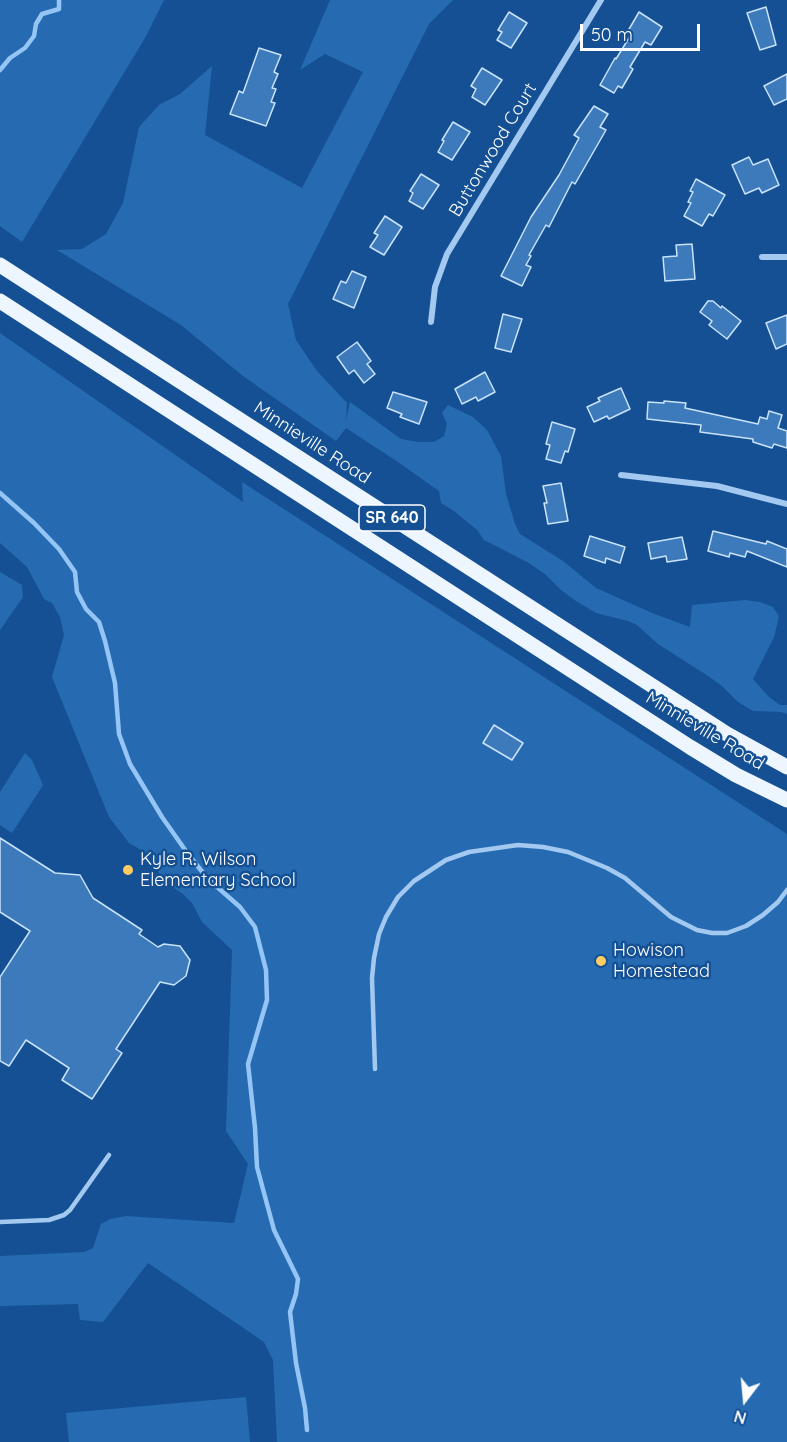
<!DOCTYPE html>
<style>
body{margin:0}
#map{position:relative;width:787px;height:1442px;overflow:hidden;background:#145093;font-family:Quicksand,sans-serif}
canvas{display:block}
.north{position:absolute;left:715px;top:1370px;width:60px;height:60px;-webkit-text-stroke:4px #145093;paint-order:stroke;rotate:196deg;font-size:16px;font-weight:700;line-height:24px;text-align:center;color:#fff}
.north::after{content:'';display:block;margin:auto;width:21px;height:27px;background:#fff;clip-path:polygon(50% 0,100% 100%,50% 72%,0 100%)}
.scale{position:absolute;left:580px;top:24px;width:120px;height:27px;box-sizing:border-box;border:3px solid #fff;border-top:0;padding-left:8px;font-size:18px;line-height:21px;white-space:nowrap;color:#fff;-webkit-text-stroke:4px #145093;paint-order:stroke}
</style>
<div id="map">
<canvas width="787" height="1442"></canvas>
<div class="north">N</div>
<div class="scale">50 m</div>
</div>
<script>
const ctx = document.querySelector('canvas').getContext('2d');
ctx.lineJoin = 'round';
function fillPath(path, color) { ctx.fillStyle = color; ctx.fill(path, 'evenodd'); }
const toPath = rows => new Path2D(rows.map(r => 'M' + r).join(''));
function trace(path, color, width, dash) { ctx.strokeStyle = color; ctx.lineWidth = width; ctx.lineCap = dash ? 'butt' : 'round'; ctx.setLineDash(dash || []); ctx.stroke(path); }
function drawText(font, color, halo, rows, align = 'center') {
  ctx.font = font + ' Quicksand,sans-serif'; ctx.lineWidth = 5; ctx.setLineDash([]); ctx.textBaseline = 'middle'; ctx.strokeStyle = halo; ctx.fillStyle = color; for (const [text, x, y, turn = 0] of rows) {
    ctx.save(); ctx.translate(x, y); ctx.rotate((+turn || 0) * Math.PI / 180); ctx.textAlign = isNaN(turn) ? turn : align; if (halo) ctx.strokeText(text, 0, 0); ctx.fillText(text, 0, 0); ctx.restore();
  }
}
const green = toPath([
 [0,0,164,0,145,38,22,242,0,226],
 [330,0,453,0,429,24,288,304,296,340,317,371,347,403,346,420,350,402,401,439,418,442,434,442,444,436,447,424,442,413,448,405,473,417,487,430,501,456,506,494,515,524,520,534,563,561,596,588,652,613,690,627,692,605,745,600,760,602,773,607,779,616,777,625,774,637,753,679,769,697,780,705,787,705,787,714,781,712,753,711,738,702,722,686,708,676,658,644,637,625,628,621,596,613,576,601,561,590,546,575,529,563,484,540,477,530,454,511,441,503,439,491,395,460,346,428,336,441,243,376,181,325,57,250,82,249,106,234,123,203,139,127,159,105,180,94,212,66,205,135,302,188,363,72,325,54,300,70],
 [0,333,243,502,242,482,787,834,787,1442,277,1442,273,1360,264,1342,148,1263,103,1322,80,1320,78,1304,0,1306,0,1256,84,1252,93,1248,101,1224,110,1219,126,1216,234,1223,248,1164,226,1131,232,950,202,922,192,903,183,894,163,881,150,855,129,843,109,817,52,677,64,635,60,617,52,603,44,599,27,567,0,543],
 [0,572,22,585,23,597,0,630],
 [25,753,32,760,43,785,12,833,0,825,0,792],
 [246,1397,250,1442,69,1442,66,1413]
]);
const stream = toPath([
 [0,70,10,58,25,48,34,36,36,24,42,14,59,9,59,0],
 [0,493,34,523,59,549,75,572,77,592,86,609,99,622,105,641,115,683,119,734,130,764,162,817,188,854,208,879,240,907,255,927,266,970,267,1000,248,1064,255,1128,257,1167,274,1230,298,1279,296,1294,290,1312,296,1363,305,1408,307,1430]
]);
const building = toPath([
 [766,7,776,45,760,50,747,13,766,7],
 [509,12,527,23,511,48,497,40,502,32,498,30,509,12],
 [639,12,662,27,651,45,645,42,630,67,633,69,622,88,618,86,614,93,600,85,615,58,616,59,632,33,628,31,639,12],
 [259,48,281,55,274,72,278,74,272,88,276,89,271,102,275,103,266,126,230,114,239,91,243,93,259,48],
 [482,68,502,80,485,105,472,97,476,89,471,86,482,68],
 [787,74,787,99,774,105,764,86,787,74],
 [594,106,608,114,600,127,606,130,575,184,572,182,549,227,546,225,529,255,531,256,526,265,531,267,522,286,501,276,531,217,559,175,579,138,574,135,594,106],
 [453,122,470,132,452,160,438,152,444,141,442,140,453,122],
 [749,157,753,165,768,159,779,185,762,193,759,188,745,194,732,165,749,157],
 [421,174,439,185,423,209,409,201,413,193,410,191,421,174],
 [696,179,725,195,713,216,709,214,702,226,684,216,691,203,688,202,693,192,690,191,696,179],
 [385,216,402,227,384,255,370,247,378,235,374,233,385,216],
 [692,244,695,279,665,281,663,257,677,256,676,245,692,244],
 [352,271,366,277,354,308,333,299,341,281,346,283,352,271],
 [708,301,713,301,721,308,722,306,741,321,727,339,709,325,712,321,700,312,708,301],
 [503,314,522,319,511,352,495,348,503,314],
 [787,315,787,344,776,349,766,323,787,315],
 [357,342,371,361,367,364,375,374,364,383,354,370,349,374,337,357,357,342],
 [485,372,495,392,478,401,476,397,462,404,455,389,485,372],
 [621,388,630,409,609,419,607,416,594,422,587,407,600,401,598,398,621,388],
 [393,392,427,402,419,424,400,417,402,414,387,408,393,392],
 [664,401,686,403,685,408,758,424,760,417,767,419,769,411,782,415,778,428,787,431,787,448,774,444,772,448,753,442,753,439,700,432,701,425,647,419,648,402,664,403,664,401],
 [552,422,575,429,568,452,565,451,561,463,546,459,550,445,546,444,552,422],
 [561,483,568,521,548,524,544,503,547,503,543,486,561,483],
 [713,531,766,544,767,541,787,549,787,567,747,551,745,557,730,553,729,557,708,551,713,531],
 [590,536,625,547,620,563,606,558,605,563,584,556,590,536],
 [682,537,687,559,667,562,666,556,651,559,648,543,682,537],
 [494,725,523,743,512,760,483,743,494,725],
 [0,838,55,873,80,875,93,898,142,930,139,934,158,947,164,944,180,946,190,960,186,976,174,985,160,982,116,1049,122,1053,92,1099,62,1080,69,1068,26,1040,9,1066,0,1061,0,977,30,931,0,912,0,838]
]);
const lane = toPath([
 [375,1069,372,978,374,958,379,934,386,917,398,897,414,881,446,860,469,852,518,845,543,847,568,852,607,868,625,878,671,917,697,930,712,933,727,933,746,926,763,915,778,902,787,890],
 [0,1222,49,1220,64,1215,70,1210,109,1155]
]);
const street = toPath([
 [762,257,787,257],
 [431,322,435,287,447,254,601,0],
 [621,475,717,486,787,504]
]);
const primary = toPath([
 [0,265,727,734,787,767],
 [0,301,690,747,736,775,787,800]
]);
const markers = [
 [128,870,6,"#ffcc63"],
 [601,961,6,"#ffcc63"]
];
const shields = [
 [392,518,66]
];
const shieldNames = [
 ["SR 640",392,518]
];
const streetNames = [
 ["Buttonwood Court",493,150,-59],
 ["Minnieville Road",312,443,33],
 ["Minnieville Road",705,731,31]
];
const poiNames = [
 ["Kyle R. Wilson",140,860],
 ["Elementary School",140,881],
 ["Howison",613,951],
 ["Homestead",613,972]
];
fillPath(green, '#266bb2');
trace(stream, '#95c5f4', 4.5);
fillPath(building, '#3d7abb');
trace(building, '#cae3fc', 1.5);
trace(lane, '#a3c9f1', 4.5);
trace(street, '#a3c9f1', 6);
trace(primary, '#edf5ff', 15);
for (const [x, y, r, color] of markers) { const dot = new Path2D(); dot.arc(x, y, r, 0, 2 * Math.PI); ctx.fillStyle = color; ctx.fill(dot); trace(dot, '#145093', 2); }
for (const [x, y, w] of shields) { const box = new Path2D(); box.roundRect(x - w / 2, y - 13, w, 26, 4.5); ctx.fillStyle = '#145093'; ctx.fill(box); trace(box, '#fff', 1.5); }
drawText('bold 16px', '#fff', null, shieldNames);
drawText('18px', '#fff', '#145093', streetNames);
drawText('18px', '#fff', '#145093', poiNames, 'left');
</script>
